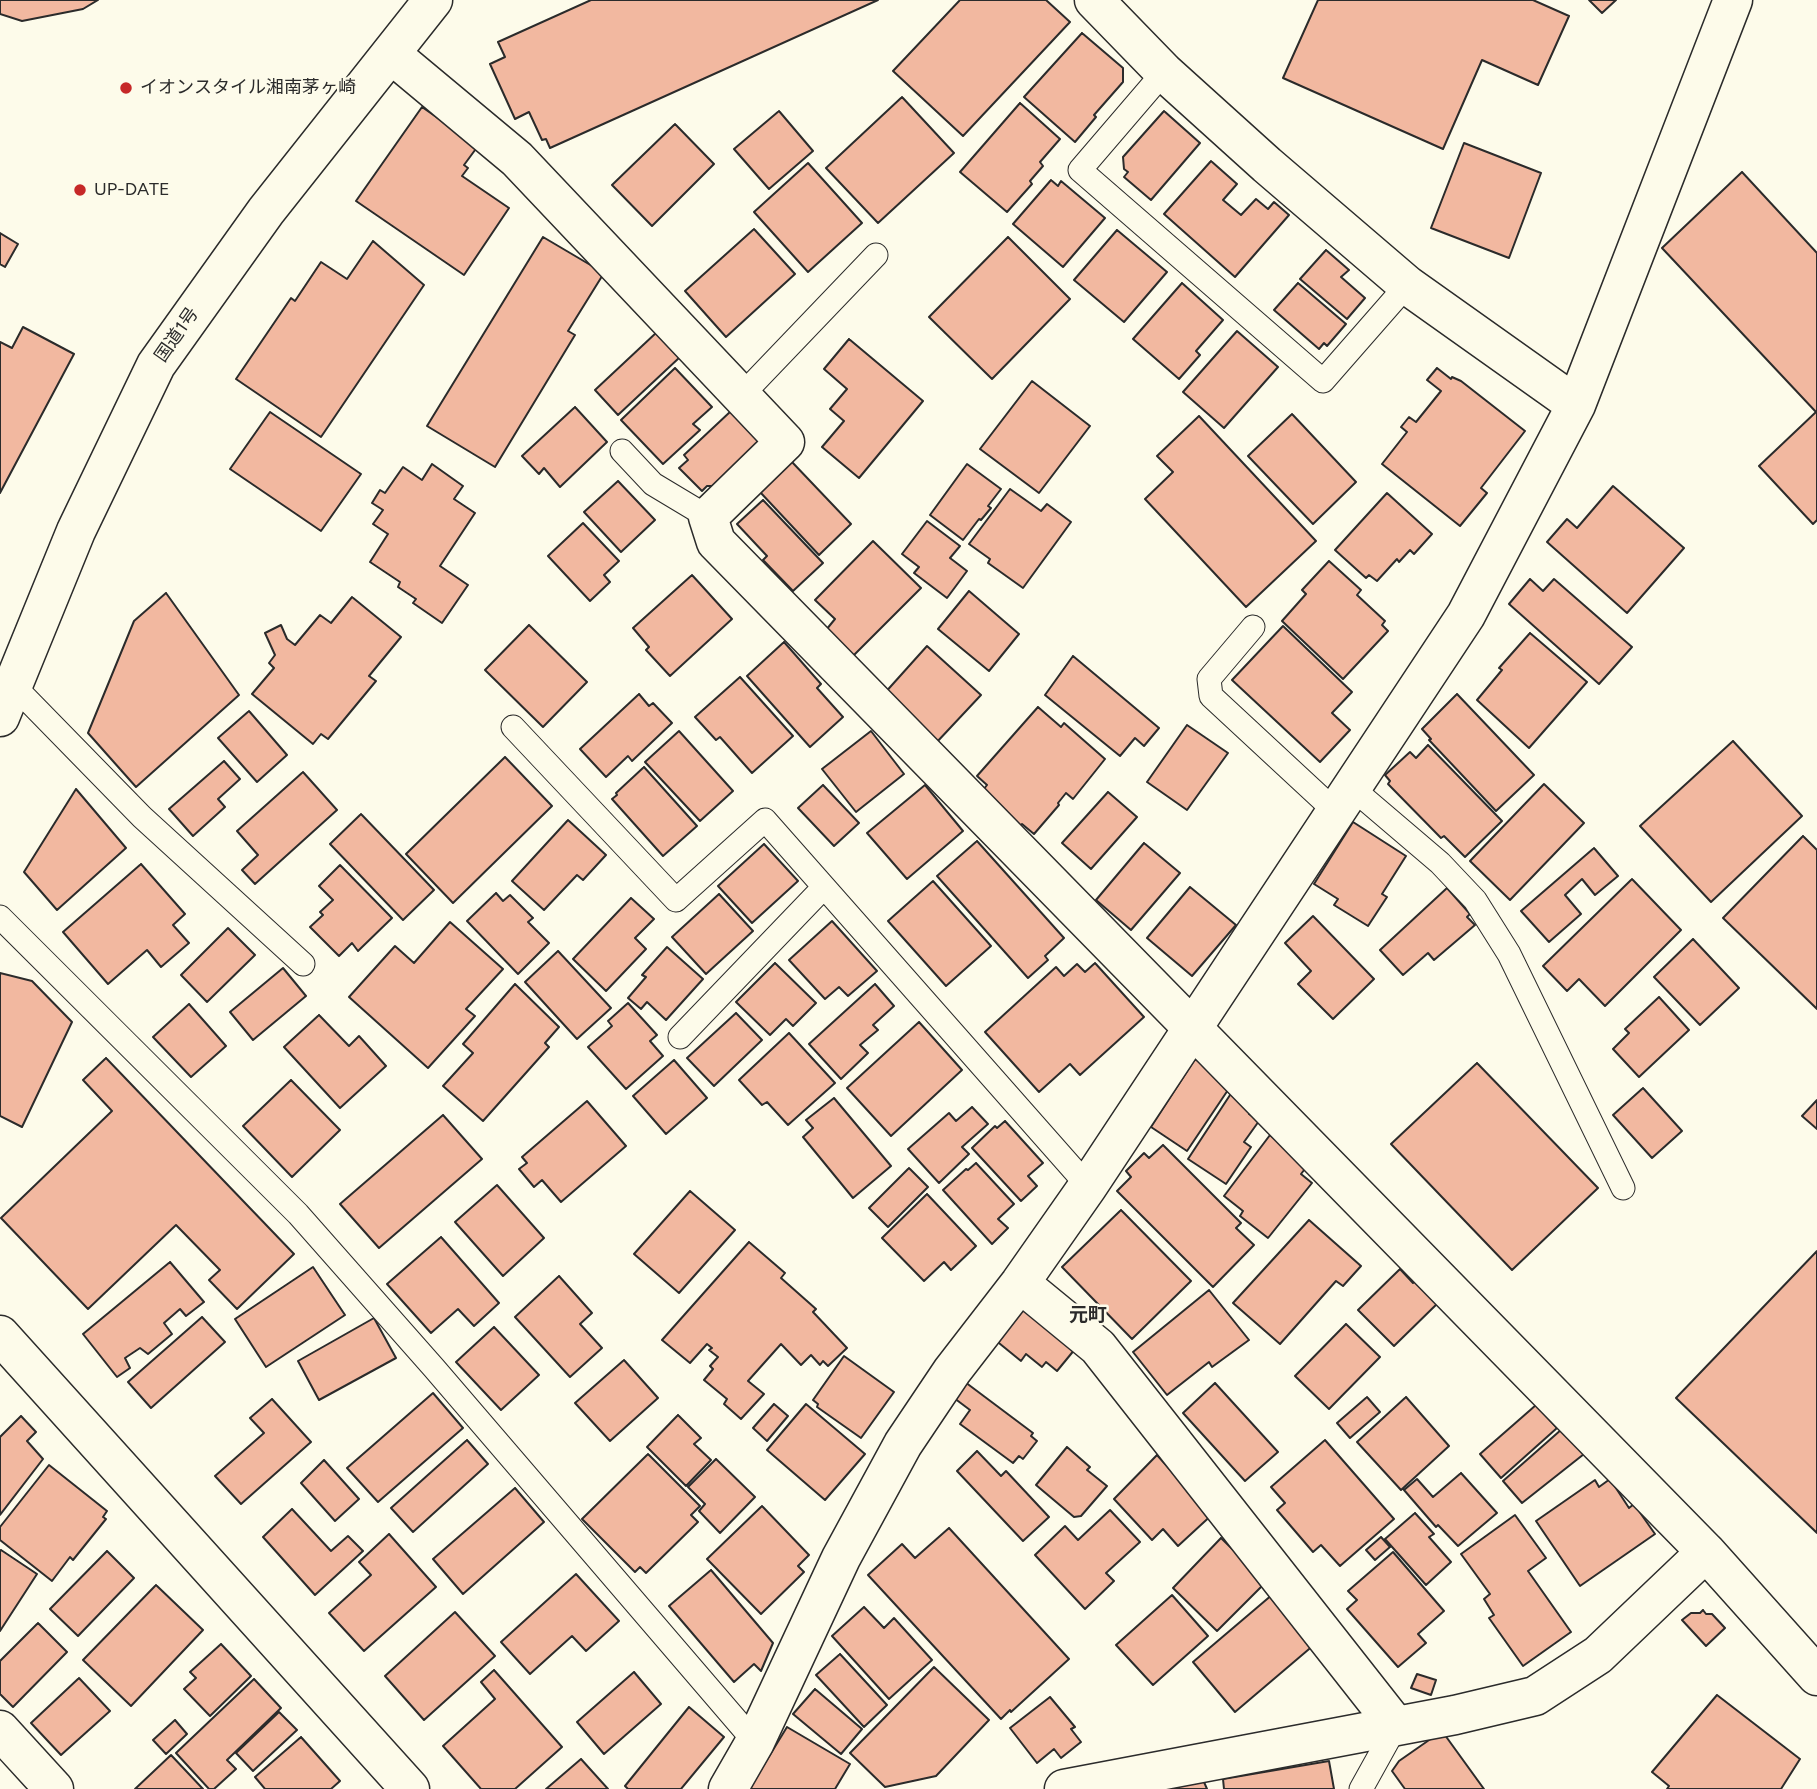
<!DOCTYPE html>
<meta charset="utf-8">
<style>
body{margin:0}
canvas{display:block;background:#fdfbea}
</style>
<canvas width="1817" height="1789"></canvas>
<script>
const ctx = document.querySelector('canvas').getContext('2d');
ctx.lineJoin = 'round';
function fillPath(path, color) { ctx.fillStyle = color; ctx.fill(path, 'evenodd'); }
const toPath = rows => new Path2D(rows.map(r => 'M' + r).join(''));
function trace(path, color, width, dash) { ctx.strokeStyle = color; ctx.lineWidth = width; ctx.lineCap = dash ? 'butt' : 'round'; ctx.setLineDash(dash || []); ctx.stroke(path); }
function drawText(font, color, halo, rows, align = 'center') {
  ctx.font = font + ' Figtree,"Noto Sans JP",sans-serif'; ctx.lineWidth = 5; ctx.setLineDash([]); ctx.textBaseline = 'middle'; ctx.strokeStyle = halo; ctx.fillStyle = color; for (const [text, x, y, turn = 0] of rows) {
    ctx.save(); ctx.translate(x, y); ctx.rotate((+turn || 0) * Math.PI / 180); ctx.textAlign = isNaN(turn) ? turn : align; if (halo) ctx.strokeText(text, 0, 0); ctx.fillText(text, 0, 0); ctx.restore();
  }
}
const building = toPath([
 [0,0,98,0,83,9,22,21,0,14,0,0],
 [591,0,878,0,550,148,546,139,542,140,529,112,515,119,490,64,505,57,498,42,591,0],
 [960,0,1046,0,1070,22,963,136,893,71,960,0],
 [1318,0,1533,0,1569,16,1538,85,1482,60,1443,149,1283,78,1318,0],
 [1589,0,1616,0,1602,13,1589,0],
 [1082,33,1123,68,1123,82,1094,115,1096,117,1075,142,1024,97,1082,33],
 [902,97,954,153,878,223,826,168,902,97],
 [1020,103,1060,139,1040,162,1043,166,1030,181,1032,184,1007,212,960,172,1020,103],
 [422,107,478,146,464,165,468,168,462,176,509,208,464,275,356,201,422,107],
 [779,111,813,151,769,189,734,149,779,111],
 [1164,111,1200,143,1151,200,1124,177,1128,172,1124,169,1123,157,1164,111],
 [675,124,714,164,652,226,612,185,675,124],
 [1464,143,1541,173,1509,258,1431,228,1464,143],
 [1211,161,1237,184,1223,200,1241,215,1256,199,1268,209,1274,202,1289,215,1235,277,1164,214,1211,161],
 [808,163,862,223,808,272,754,212,808,163],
 [1742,172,1817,253,1817,520,1813,524,1759,466,1816,412,1662,248,1742,172],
 [1051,180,1058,186,1061,181,1105,218,1063,267,1013,224,1051,180],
 [754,229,795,274,726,337,685,291,754,229],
 [1117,230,1167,272,1124,322,1074,280,1117,230],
 [0,233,18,244,5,267,0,264,0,233],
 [543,237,604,273,568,331,575,335,495,467,427,426,543,237],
 [1008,237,1070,299,992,379,929,317,1008,237],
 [373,241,424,285,321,437,236,379,291,298,295,301,321,262,347,279,373,241],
 [1326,250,1349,270,1341,277,1365,298,1347,319,1300,279,1326,250],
 [1182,283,1223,320,1196,351,1200,355,1179,379,1133,339,1182,283],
 [1298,283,1346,324,1327,346,1324,343,1319,349,1274,310,1298,283],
 [23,327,74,354,0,493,0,342,12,348,23,327],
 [1237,331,1278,367,1224,428,1183,392,1237,331],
 [657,332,680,357,618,415,595,390,657,332],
 [849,339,923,401,859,478,822,447,844,421,830,409,847,389,824,369,849,339],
 [675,368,712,407,693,424,700,430,663,464,621,420,675,368],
 [1437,368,1451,379,1452,377,1461,381,1525,431,1481,488,1487,493,1460,526,1382,464,1407,432,1401,427,1409,417,1416,422,1441,391,1427,380,1437,368],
 [1032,381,1090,426,1039,493,980,449,1032,381],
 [575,407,607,442,560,487,544,468,539,474,522,456,575,407],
 [731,411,761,443,715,486,707,486,702,491,679,468,688,460,684,455,731,411],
 [270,412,361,474,321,531,230,469,270,412],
 [1292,414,1356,482,1313,524,1248,456,1292,414],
 [1199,416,1316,541,1246,607,1145,499,1173,472,1157,456,1199,416],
 [792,462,851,524,819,555,760,492,792,462],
 [432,464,463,486,454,499,475,513,440,566,468,585,442,623,413,603,416,599,398,587,400,582,370,562,388,534,373,524,383,510,372,503,380,490,385,493,403,467,422,480,432,464],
 [967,464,1001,489,988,506,991,508,981,520,979,519,963,540,930,515,967,464],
 [618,481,655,520,621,552,584,512,618,481],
 [1613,486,1684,548,1627,613,1547,542,1567,519,1577,528,1613,486],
 [1010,489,1041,511,1047,504,1071,522,1023,588,988,563,990,559,969,544,1010,489],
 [1387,493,1432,534,1414,554,1410,550,1399,562,1397,559,1377,581,1369,575,1366,578,1335,550,1387,493],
 [763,500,823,563,793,591,763,560,767,556,737,524,763,500],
 [927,521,960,546,950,558,967,571,947,598,914,573,919,567,902,554,927,521],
 [583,523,619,561,604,575,610,582,590,601,548,556,583,523],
 [873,541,921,588,853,656,826,630,835,619,815,600,873,541],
 [1329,561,1361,590,1357,595,1385,621,1382,625,1388,631,1343,679,1282,621,1306,594,1302,590,1329,561],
 [692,575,732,619,670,676,646,650,649,647,633,628,692,575],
 [1530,579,1543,591,1554,579,1632,647,1599,684,1509,604,1530,579],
 [969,591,1019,634,989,671,938,629,969,591],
 [166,593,239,695,136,787,88,733,134,621,166,593],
 [352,597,401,637,369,676,376,681,328,739,321,734,313,744,252,694,274,668,269,663,275,655,265,633,281,625,287,639,295,645,320,615,331,623,352,597],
 [529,625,587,682,543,727,485,670,529,625],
 [1283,626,1352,692,1332,713,1350,730,1320,762,1232,680,1283,626],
 [1530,633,1587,682,1529,748,1477,700,1502,670,1499,668,1530,633],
 [784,642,821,684,817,688,843,717,810,747,747,676,784,642],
 [927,646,981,695,936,743,883,695,927,646],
 [1073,656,1159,728,1144,746,1135,738,1120,756,1045,695,1073,656],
 [740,677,793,736,752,773,720,737,716,740,695,717,740,677],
 [639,694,649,706,653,703,672,723,632,761,628,756,606,777,580,749,639,694],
 [1457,694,1534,775,1496,811,1429,740,1431,739,1422,729,1457,694],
 [1038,707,1061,727,1064,723,1105,759,1073,799,1066,793,1058,803,1059,805,1034,834,1022,824,1019,828,980,794,987,785,977,776,1038,707],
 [249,711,287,755,257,782,218,738,249,711],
 [1187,725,1228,753,1187,810,1147,782,1187,725],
 [679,731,733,791,700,821,645,762,679,731],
 [871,731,904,774,856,812,822,769,871,731],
 [1733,741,1802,816,1711,902,1640,826,1733,741],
 [1428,745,1502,821,1465,857,1444,836,1441,838,1388,784,1390,781,1385,775,1410,752,1416,758,1428,745],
 [505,757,552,806,453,903,406,854,505,757],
 [224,761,240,779,218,799,225,807,193,836,169,809,224,761],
 [644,767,697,826,663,856,612,799,617,795,616,793,644,767],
 [303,772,337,810,255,884,242,870,258,855,237,831,303,772],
 [1544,784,1584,823,1510,900,1470,861,1544,784],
 [823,785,859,823,834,846,798,808,823,785],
 [925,785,963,831,907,879,867,833,925,785],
 [76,789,126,848,57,910,24,872,76,789],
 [1108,792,1137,817,1091,869,1062,843,1108,792],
 [361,814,434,890,403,920,330,844,361,814],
 [568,820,606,855,583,880,577,875,544,910,512,881,568,820],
 [1353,822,1406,856,1382,894,1387,897,1368,926,1334,905,1338,899,1314,884,1353,822],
 [1803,836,1817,850,1817,1009,1723,918,1803,836],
 [977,841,1064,938,1045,956,1048,960,1028,978,937,876,977,841],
 [1144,843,1180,873,1131,930,1096,900,1144,843],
 [764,844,798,881,752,923,718,886,764,844],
 [1594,848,1618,876,1595,895,1582,879,1565,895,1581,914,1549,942,1521,911,1594,848],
 [141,864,185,914,173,925,189,943,161,967,147,950,108,984,63,932,141,864],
 [340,865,392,918,358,951,352,943,339,956,310,927,323,915,320,912,333,900,319,886,340,865],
 [1632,879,1681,930,1605,1006,1579,979,1567,991,1543,966,1632,879],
 [933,881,991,946,946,986,888,921,933,881],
 [1190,887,1236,925,1192,976,1147,938,1190,887],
 [1447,888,1470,914,1467,917,1475,925,1434,960,1428,953,1403,975,1380,950,1447,888],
 [496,893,503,901,510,895,533,918,528,922,549,943,518,974,467,921,496,893],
 [719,894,753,931,706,974,672,937,719,894],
 [631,898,654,919,635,938,646,949,606,991,573,959,631,898],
 [1313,916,1374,979,1333,1019,1298,984,1311,971,1285,943,1313,916],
 [832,921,877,971,848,996,839,987,825,999,789,960,832,921],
 [450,922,503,969,466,1009,475,1016,428,1068,349,997,395,946,414,963,450,922],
 [228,928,255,955,207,1002,181,975,228,928],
 [1693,939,1739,988,1700,1025,1654,977,1693,939],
 [667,947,703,979,666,1020,647,1002,641,1009,628,998,646,977,642,975,667,947],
 [558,951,611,1008,577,1039,525,982,558,951],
 [775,963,816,1003,793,1026,786,1019,770,1035,736,1002,775,963],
 [1095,963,1144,1017,1080,1075,1070,1064,1039,1092,985,1032,1056,967,1064,976,1077,964,1085,972,1095,963],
 [283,968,306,996,253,1040,230,1012,283,968],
 [0,973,32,981,72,1022,22,1127,0,1116,0,973],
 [515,984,559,1027,545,1043,549,1047,483,1121,443,1086,473,1053,463,1044,515,984],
 [875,984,894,1006,873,1025,878,1030,860,1045,868,1053,841,1079,809,1044,875,984],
 [1659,997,1689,1030,1639,1077,1613,1049,1629,1033,1625,1029,1659,997],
 [628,1003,657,1035,650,1041,663,1056,626,1089,588,1047,612,1026,608,1021,628,1003],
 [189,1004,226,1046,191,1077,153,1037,189,1004],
 [736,1013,762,1040,714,1086,687,1058,736,1013],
 [319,1015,349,1046,359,1036,386,1066,340,1108,284,1047,319,1015],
 [919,1022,962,1070,891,1136,847,1088,919,1022],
 [789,1033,835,1083,788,1125,767,1102,762,1105,739,1080,789,1033],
 [106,1058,294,1254,237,1309,209,1280,220,1270,176,1225,88,1309,1,1218,112,1111,83,1080,106,1058],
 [1195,1059,1232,1084,1187,1151,1151,1127,1195,1059],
 [674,1060,707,1098,666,1134,633,1096,674,1060],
 [1477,1063,1598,1188,1512,1270,1391,1144,1477,1063],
 [291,1080,340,1130,292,1177,243,1126,291,1080],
 [1643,1088,1682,1131,1652,1158,1613,1115,1643,1088],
 [1232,1092,1254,1107,1249,1114,1259,1121,1244,1142,1251,1147,1226,1184,1188,1159,1232,1092],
 [834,1098,891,1166,853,1198,803,1137,813,1128,806,1120,834,1098],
 [1817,1100,1817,1129,1802,1116,1817,1100],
 [587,1101,626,1146,561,1202,542,1180,534,1187,519,1169,527,1163,522,1157,587,1101],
 [972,1107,988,1124,962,1147,969,1154,939,1183,908,1149,949,1113,956,1121,972,1107],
 [443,1115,482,1159,379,1248,340,1204,443,1115],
 [1005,1121,1043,1163,1028,1176,1037,1186,1021,1201,972,1148,995,1126,997,1128,1005,1121],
 [1270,1135,1308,1165,1301,1174,1312,1183,1268,1238,1240,1216,1243,1211,1224,1196,1270,1135],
 [1163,1145,1241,1223,1236,1228,1254,1245,1213,1287,1117,1191,1131,1177,1126,1171,1144,1153,1149,1158,1163,1145],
 [976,1163,1014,1204,998,1219,1008,1228,992,1244,943,1190,966,1169,968,1170,976,1163],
 [909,1168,928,1187,888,1227,869,1208,909,1168],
 [497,1185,544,1238,503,1276,455,1222,497,1185],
 [690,1191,735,1230,679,1293,634,1254,690,1191],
 [927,1194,976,1246,951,1270,944,1262,924,1281,882,1238,927,1194],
 [1121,1210,1191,1281,1132,1339,1062,1267,1121,1210],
 [1309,1220,1361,1266,1343,1286,1336,1281,1280,1344,1233,1303,1309,1220],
 [441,1237,499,1303,474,1326,458,1309,431,1333,387,1284,441,1237],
 [749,1242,785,1273,781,1278,816,1309,813,1312,847,1348,828,1366,823,1361,820,1365,811,1355,801,1365,781,1344,748,1381,764,1394,741,1419,724,1404,727,1399,704,1380,713,1369,710,1366,718,1357,709,1350,712,1348,707,1344,690,1363,662,1340,749,1242],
 [1817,1251,1817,1533,1676,1398,1817,1251],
 [170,1262,204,1302,186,1316,180,1309,164,1323,172,1334,148,1354,140,1348,125,1358,130,1368,117,1377,83,1334,170,1262],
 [313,1267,345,1315,266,1367,235,1319,313,1267],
 [1400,1269,1413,1283,1420,1277,1442,1299,1394,1346,1358,1310,1400,1269],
 [559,1276,592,1313,580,1324,602,1348,570,1377,515,1317,559,1276],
 [1209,1290,1249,1340,1212,1367,1209,1362,1167,1395,1133,1352,1209,1290],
 [1025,1299,1080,1343,1057,1371,1046,1362,1042,1367,1026,1354,1021,1361,994,1339,1025,1299],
 [202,1317,225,1342,151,1408,128,1382,202,1317],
 [374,1318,396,1358,319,1400,298,1361,374,1318],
 [1346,1324,1380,1357,1329,1409,1295,1376,1346,1324],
 [494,1327,539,1375,501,1410,456,1362,494,1327],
 [844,1356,894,1392,861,1438,817,1407,818,1404,813,1400,844,1356],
 [624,1360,658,1398,610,1441,575,1403,624,1360],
 [965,1382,1033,1433,1031,1436,1037,1441,1023,1459,1019,1456,1013,1463,960,1424,970,1410,954,1398,965,1382],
 [1215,1383,1278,1452,1245,1481,1183,1413,1215,1383],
 [433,1393,463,1428,378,1502,347,1468,433,1393],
 [1367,1397,1380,1412,1350,1438,1337,1423,1367,1397],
 [1406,1397,1449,1446,1401,1490,1357,1442,1406,1397],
 [272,1399,311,1442,241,1504,215,1476,264,1433,250,1418,272,1399],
 [774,1404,788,1416,767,1441,753,1428,774,1404],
 [806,1404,865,1454,825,1500,767,1450,806,1404],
 [1536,1405,1557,1428,1501,1478,1480,1454,1536,1405],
 [678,1415,701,1438,694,1444,711,1460,686,1486,647,1447,678,1415],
 [21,1416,36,1432,27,1441,43,1459,0,1515,0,1437,21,1416],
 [1562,1429,1584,1454,1522,1503,1503,1481,1562,1429],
 [467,1440,488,1464,413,1532,391,1508,467,1440],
 [1325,1440,1394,1519,1340,1566,1321,1545,1313,1552,1277,1510,1285,1503,1271,1487,1325,1440],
 [1067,1447,1090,1467,1087,1470,1107,1486,1081,1516,1074,1517,1036,1485,1067,1447],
 [977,1451,1001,1476,1006,1471,1049,1517,1023,1541,957,1471,977,1451],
 [648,1454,700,1506,691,1515,698,1522,646,1573,640,1567,635,1572,582,1519,648,1454],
 [1157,1455,1174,1474,1216,1511,1178,1546,1163,1529,1152,1540,1114,1499,1157,1455],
 [716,1459,755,1497,720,1533,699,1511,705,1504,688,1487,716,1459],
 [324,1460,359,1499,335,1521,301,1483,324,1460],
 [49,1465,107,1511,103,1517,106,1519,73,1560,70,1557,52,1581,0,1540,0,1527,49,1465],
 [1461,1473,1497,1513,1458,1546,1438,1525,1436,1527,1404,1490,1417,1479,1433,1497,1461,1473],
 [1610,1479,1629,1508,1634,1504,1655,1534,1580,1586,1536,1521,1595,1480,1599,1487,1610,1479],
 [515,1488,544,1522,463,1594,433,1559,515,1488],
 [762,1506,809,1555,798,1566,804,1572,761,1614,707,1559,762,1506],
 [292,1509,331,1551,348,1536,363,1551,315,1595,263,1537,292,1509],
 [1110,1510,1140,1542,1106,1573,1114,1581,1085,1609,1035,1555,1065,1526,1078,1540,1110,1510],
 [1415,1513,1434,1534,1429,1537,1451,1562,1426,1585,1385,1539,1415,1513],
 [1515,1515,1546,1558,1528,1571,1571,1632,1523,1666,1489,1618,1494,1615,1484,1599,1490,1594,1461,1554,1515,1515],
 [949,1528,1069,1659,1011,1712,1010,1710,1001,1719,868,1575,902,1544,915,1558,949,1528],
 [389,1534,436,1587,364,1651,329,1613,371,1575,359,1562,389,1534],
 [1381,1537,1390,1547,1375,1560,1366,1550,1381,1537],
 [1221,1538,1266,1582,1217,1631,1173,1588,1221,1538],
 [1,1550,37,1574,0,1631,0,1551,1,1550],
 [107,1551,134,1578,78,1636,50,1609,107,1551],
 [1393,1552,1444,1611,1418,1634,1426,1643,1398,1667,1347,1609,1357,1600,1348,1591,1393,1552],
 [711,1570,773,1643,761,1671,754,1664,734,1682,669,1606,711,1570],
 [576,1574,619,1621,586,1651,572,1636,530,1674,501,1642,576,1574],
 [156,1585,203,1630,131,1706,83,1660,156,1585],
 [1273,1594,1315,1644,1235,1712,1193,1662,1273,1594],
 [1172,1595,1208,1636,1153,1685,1116,1645,1172,1595],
 [864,1607,884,1628,894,1618,932,1660,889,1699,832,1636,864,1607],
 [1703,1610,1706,1614,1712,1614,1725,1628,1706,1646,1682,1620,1691,1613,1700,1613,1703,1610],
 [455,1612,495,1656,424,1720,385,1676,455,1612],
 [38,1623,67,1652,13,1707,0,1694,0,1661,38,1623],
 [221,1644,251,1676,210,1716,184,1689,196,1678,190,1672,221,1644],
 [840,1654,887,1705,864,1727,816,1675,840,1654],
 [934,1667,989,1720,936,1776,885,1787,850,1753,934,1667],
 [494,1670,562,1747,515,1789,481,1789,443,1746,495,1699,481,1682,494,1670],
 [634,1672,661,1704,604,1754,577,1722,634,1672],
 [1417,1674,1436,1680,1431,1695,1411,1688,1417,1674],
 [79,1678,110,1711,61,1755,31,1723,79,1678],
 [254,1679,281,1708,227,1760,236,1769,214,1789,209,1789,176,1753,254,1679],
 [815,1689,862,1729,841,1754,793,1714,815,1689],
 [1717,1695,1800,1759,1781,1789,1667,1789,1669,1786,1652,1772,1717,1695],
 [1050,1697,1075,1727,1071,1729,1081,1742,1061,1758,1054,1749,1037,1763,1010,1728,1050,1697],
 [689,1707,724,1737,681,1789,628,1789,625,1786,689,1707],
 [279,1712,297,1730,253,1771,236,1753,279,1712],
 [175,1720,187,1734,166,1754,153,1740,175,1720],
 [787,1727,850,1764,835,1789,749,1789,787,1727],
 [1442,1731,1484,1789,1405,1789,1392,1771,1399,1761,1442,1731],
 [301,1737,340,1781,331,1789,265,1789,255,1777,301,1737],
 [171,1755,203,1789,135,1789,171,1755],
 [581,1759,608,1789,546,1789,581,1759],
 [1329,1761,1334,1789,1224,1789,1223,1779,1329,1761],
 [1201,1775,1207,1789,1159,1789,1201,1775]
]);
const service = toPath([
 [1164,72,1080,170,1323,381,1407,285],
 [742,395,876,255],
 [622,451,653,484,708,517],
 [1253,627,1209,679,1211,696,1336,812],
 [13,685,142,817,303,964],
 [513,727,676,900,765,820,1088,1186],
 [1352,788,1440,863,1475,900,1509,954,1623,1188],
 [0,917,298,1214,434,1368,755,1742],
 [680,1037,824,887],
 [1361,1789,1396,1726]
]);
const minor = toPath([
 [1094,0,1164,72,1267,165,1407,285,1576,405],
 [391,54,517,159,785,442,708,517,716,542,1706,1552,1598,1655,1535,1696,1455,1715,1064,1789],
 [1020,1283,1098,1347,1396,1726],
 [1706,1552,1817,1676],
 [0,1730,54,1789],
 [728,1789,755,1742,841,1558,903,1444,952,1371,1020,1283,1088,1186,1466,615,1576,405,1733,0]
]);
const tertiary = toPath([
 [0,1335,410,1789]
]);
const trunk = toPath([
 [0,717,76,531,156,365,266,211,433,0]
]);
const markers = [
 [126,88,7,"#c62828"],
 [80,190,7,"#c62828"]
];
const poiNames = [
 ["イオンスタイル湘南茅ヶ崎",140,88],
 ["UP-DATE",94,190]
];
const streetNames = [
 ["国道1号",177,335,-55]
];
const neighbourhoodNames = [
 ["元町",1088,1315]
];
fillPath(building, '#f2b8a0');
trace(building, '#2b2b2b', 2);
trace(service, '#2b2b2b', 25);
trace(minor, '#2b2b2b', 41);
trace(tertiary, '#2b2b2b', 41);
trace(trunk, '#2b2b2b', 41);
trace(service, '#fdfbea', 23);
trace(minor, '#fdfbea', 38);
trace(tertiary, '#fdfbea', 38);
trace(trunk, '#fdfbea', 38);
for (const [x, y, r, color] of markers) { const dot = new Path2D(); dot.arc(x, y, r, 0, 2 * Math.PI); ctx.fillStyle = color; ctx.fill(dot); trace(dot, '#fdfbea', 2.5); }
drawText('18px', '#2b2b2b', '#fdfbea', poiNames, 'left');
drawText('18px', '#2b2b2b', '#fdfbea', streetNames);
drawText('bold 19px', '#2b2b2b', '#fdfbea', neighbourhoodNames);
</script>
